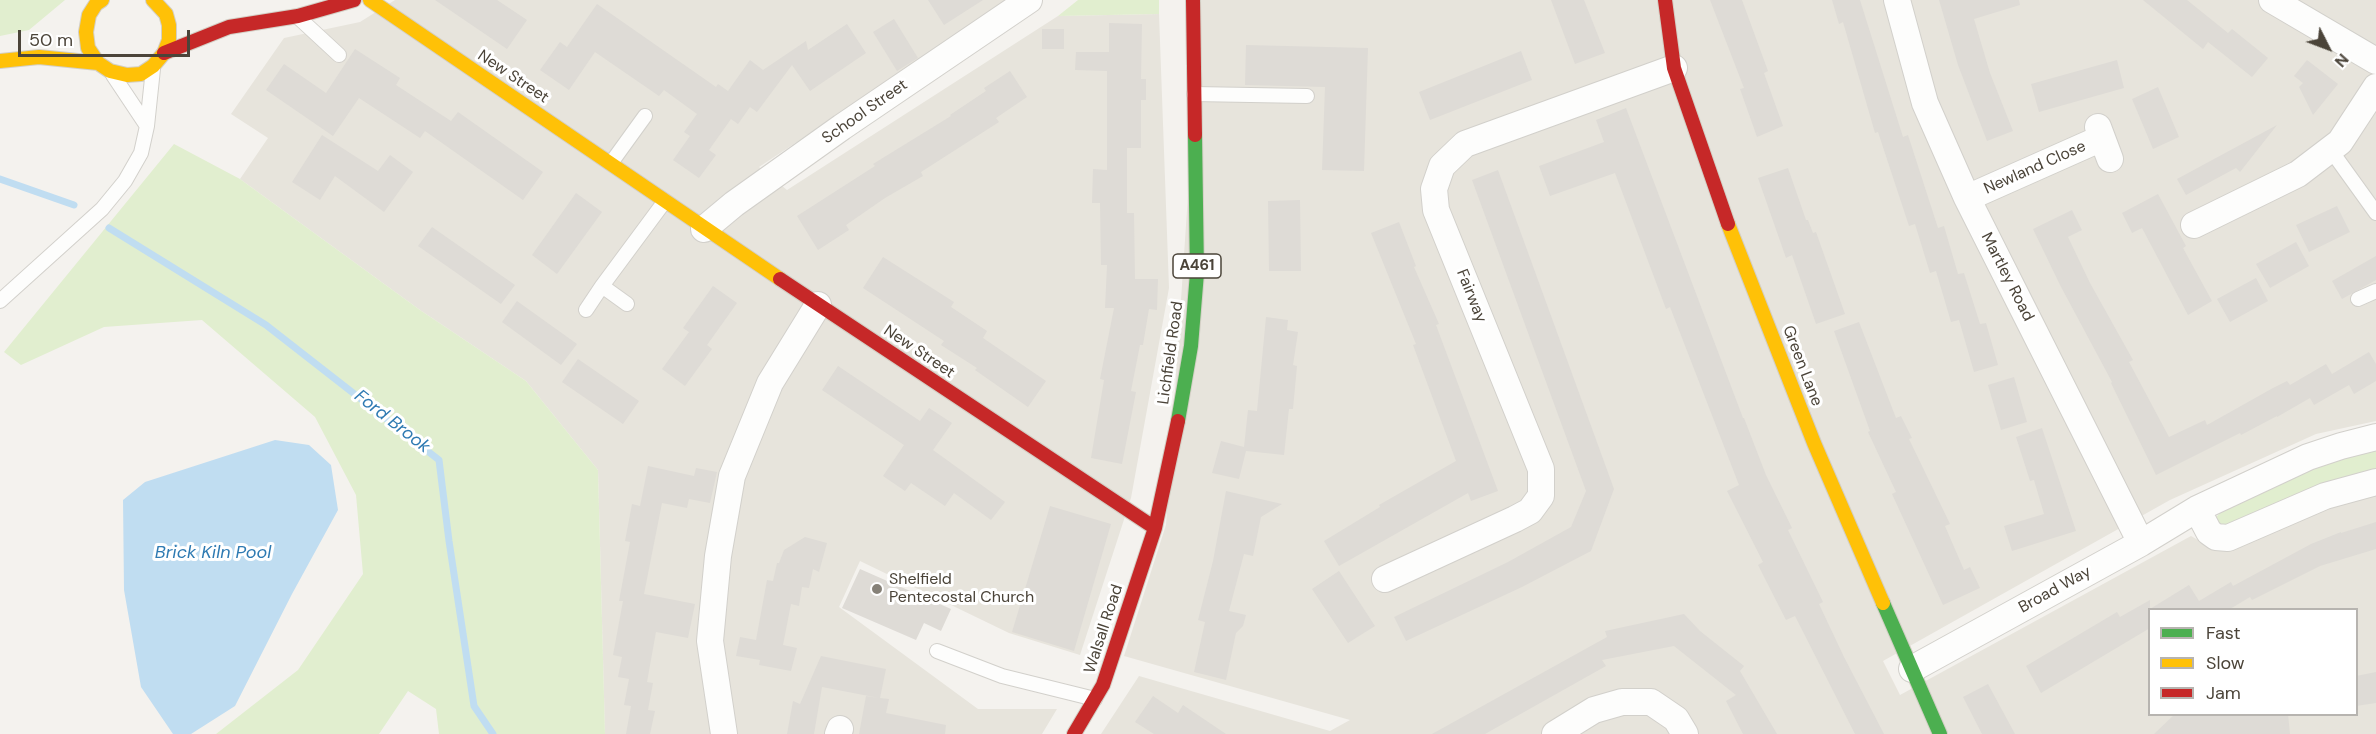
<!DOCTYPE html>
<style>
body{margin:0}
#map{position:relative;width:2376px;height:734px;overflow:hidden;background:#f4f2ee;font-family:"DM Sans",sans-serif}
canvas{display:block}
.legend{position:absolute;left:2148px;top:608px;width:210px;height:108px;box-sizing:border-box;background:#fff;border:2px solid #b7b4b0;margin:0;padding:8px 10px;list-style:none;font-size:18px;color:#4b4439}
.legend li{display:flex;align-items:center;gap:12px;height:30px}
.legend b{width:30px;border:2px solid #b7b4b0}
.north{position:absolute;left:2298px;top:18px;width:60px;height:60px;-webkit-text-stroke:4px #fff;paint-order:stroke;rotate:132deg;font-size:16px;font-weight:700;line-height:24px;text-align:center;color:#4b4439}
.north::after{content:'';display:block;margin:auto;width:21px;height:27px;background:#4b4439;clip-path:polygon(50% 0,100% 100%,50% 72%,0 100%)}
.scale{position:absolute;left:18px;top:30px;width:172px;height:27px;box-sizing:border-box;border:3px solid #4b4439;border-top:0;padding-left:8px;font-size:18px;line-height:21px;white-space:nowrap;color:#4b4439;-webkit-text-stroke:4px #fff;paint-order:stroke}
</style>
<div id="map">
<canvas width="2376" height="734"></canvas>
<ul class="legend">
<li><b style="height:8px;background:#4caf50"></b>Fast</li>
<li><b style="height:8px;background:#ffc107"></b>Slow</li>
<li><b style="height:8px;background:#c62828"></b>Jam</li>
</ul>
<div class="north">N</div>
<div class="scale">50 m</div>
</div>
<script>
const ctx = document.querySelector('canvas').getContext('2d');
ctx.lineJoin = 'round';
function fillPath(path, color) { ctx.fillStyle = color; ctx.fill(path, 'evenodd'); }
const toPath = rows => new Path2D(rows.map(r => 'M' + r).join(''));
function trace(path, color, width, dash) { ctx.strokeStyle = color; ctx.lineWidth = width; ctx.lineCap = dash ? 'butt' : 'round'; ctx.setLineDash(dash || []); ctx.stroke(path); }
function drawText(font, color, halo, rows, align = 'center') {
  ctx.font = font + ' "DM Sans",sans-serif'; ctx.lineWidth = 6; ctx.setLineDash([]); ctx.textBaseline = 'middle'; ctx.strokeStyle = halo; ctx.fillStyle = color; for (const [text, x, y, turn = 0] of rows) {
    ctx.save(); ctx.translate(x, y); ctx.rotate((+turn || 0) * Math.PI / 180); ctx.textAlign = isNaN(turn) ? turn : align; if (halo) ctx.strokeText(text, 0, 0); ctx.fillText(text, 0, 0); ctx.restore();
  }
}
const residential = toPath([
 [395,0,1012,0,759,167,787,190,1058,16,1159,14,1169,288,1131,498,1080,655,1009,633,860,561,839,607,978,709,1057,709,1042,734,605,734,598,470,526,381,420,310,240,179,268,138,231,114,284,38,360,22],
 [1201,0,2376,0,2376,421,2316,434,2170,500,1883,661,1900,695,2191,536,2217,551,2351,500,2376,494,2376,734,1101,734,1139,676,1330,731,1350,720,1124,656,1166,525],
 [2150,610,2356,610,2356,714,2150,714]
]);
const green = toPath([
 [0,0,65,0,29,30,0,36],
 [1078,0,1159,0,1159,14,1058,16],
 [174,144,240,179,420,310,526,381,598,470,605,734,439,734,436,709,408,691,379,734,216,734,298,670,363,574,356,495,315,417,202,320,104,327,21,365,4,352],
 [2376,449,2376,476,2228,530,2216,522,2216,517,2221,512,2303,471,2357,453]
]);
const water = toPath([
 [275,440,309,445,331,465,338,510,292,594,235,706,191,734,173,734,141,687,124,590,123,500,145,482]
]);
const stream = toPath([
 [0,179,74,205],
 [109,228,266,325,439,460,449,541,474,706,493,734]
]);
const building = toPath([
 [435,0,497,0,527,20,507,49],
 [928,0,983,0,944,25],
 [1551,0,1584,0,1605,53,1575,64],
 [1710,0,1742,0,1768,71,1764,73,1783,126,1757,137,1740,89,1744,88],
 [1832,0,1860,0,1903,137,1908,135,1938,228,1944,226,1958,274,1964,273,1980,324,1986,323,1998,365,1974,372,1959,320,1951,322,1936,271,1930,273,1915,224,1909,226,1878,132,1875,133,1843,22,1839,24],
 [1939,0,2019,0,2020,5,1974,19,1990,73,2013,131,1987,141,1958,65],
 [2143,0,2187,0,2228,33,2232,29,2268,58,2252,77,2208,42,2203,49],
 [597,4,716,87,718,84,728,91,750,60,763,70,806,41,808,50,847,24,866,53,810,91,792,65,757,112,750,107,738,124,731,119,709,150,716,155,699,178,673,160,690,136,684,132,697,114,664,90,659,96,595,52,569,90,540,70,560,42,567,47],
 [894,19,918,58,897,71,873,32],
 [1109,23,1142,24,1141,79,1146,79,1146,100,1141,100,1141,148,1127,148,1127,213,1134,213,1135,279,1158,279,1157,310,1149,309,1143,345,1140,345,1131,391,1136,392,1122,464,1091,458,1104,380,1100,379,1114,308,1105,308,1107,265,1101,265,1100,203,1092,203,1093,169,1107,170,1107,71,1075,70,1076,52,1109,52],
 [1042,29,1064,29,1064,49,1042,49],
 [1246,45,1368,48,1364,171,1322,170,1325,87,1245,85],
 [355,49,400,78,396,85,451,121,458,112,543,172,523,200,425,131,420,138,359,98,333,136,266,90,284,64,326,93],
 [1521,51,1532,80,1430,120,1419,92],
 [2117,60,2124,88,2039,112,2031,84],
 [2307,60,2338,84,2313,115,2299,87,2303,83,2294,76],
 [1010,71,1027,97,996,118,999,122,921,172,923,176,885,198,846,225,849,230,818,250,797,216,875,166,873,164,951,116,950,115,986,91,984,88],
 [2158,87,2179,137,2153,149,2132,99],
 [1626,108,1743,418,1744,418,1766,475,1792,528,1788,530,1823,602,1819,604,1844,657,1884,734,1855,734,1795,616,1786,620,1758,565,1763,562,1727,491,1739,485,1670,307,1666,309,1615,173,1550,196,1539,166,1604,142,1596,120],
 [2277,125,2240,172,2236,168,2186,195,2177,179],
 [322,135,378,171,390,155,413,172,384,212,335,176,320,200,292,182],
 [1788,168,1806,220,1808,220,1813,233,1816,232,1845,314,1816,324,1792,255,1786,258,1758,178],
 [1498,170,1614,489,1591,551,1522,587,1406,641,1394,617,1508,562,1571,527,1586,491,1472,180],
 [576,193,602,212,557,274,532,255],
 [2158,194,2186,246,2183,248,2212,301,2188,315,2142,228,2132,233,2122,213],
 [1300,200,1301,271,1269,271,1268,201],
 [2337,206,2350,232,2309,252,2296,225],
 [2072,210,2082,230,2068,237,2090,283,2133,360,2129,362,2169,437,2205,420,2207,425,2273,388,2287,381,2290,385,2326,364,2332,374,2369,352,2376,364,2376,381,2354,394,2349,385,2314,405,2310,398,2277,417,2277,416,2241,435,2240,433,2156,475,2111,383,2112,382,2060,285,2033,229],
 [1399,222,1416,266,1414,267,1439,324,1436,325,1498,491,1471,501,1468,493,1339,566,1324,541,1380,507,1379,505,1456,461,1413,345,1416,344,1371,233],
 [432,227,515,285,501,304,418,246],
 [2296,242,2309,266,2270,288,2256,264],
 [2376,256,2376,280,2342,299,2332,281],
 [883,257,954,302,951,307,987,331,983,338,1046,381,1028,407,975,370,977,368,941,345,944,341,863,288],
 [2256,278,2268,301,2230,322,2217,299],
 [713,286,737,303,707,345,712,349,685,386,662,369,689,332,683,328],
 [517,301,577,344,561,365,502,322],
 [1266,317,1288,320,1287,330,1298,332,1293,365,1297,366,1293,409,1289,409,1284,455,1246,451,1239,479,1212,473,1221,441,1244,447,1248,410,1257,411],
 [1859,322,1896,418,1901,416,1912,438,1909,439,1950,524,1945,526,1964,570,1970,567,1980,588,1943,605,1892,494,1896,492,1868,432,1870,431,1834,331],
 [578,359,639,401,623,424,562,382],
 [838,366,920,421,929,408,952,423,933,450,1005,502,991,520,954,493,945,506,911,483,905,491,883,476,904,445,822,390],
 [2014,377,2027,422,2001,430,1988,385],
 [2042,428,2076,531,2012,551,2004,526,2044,514,2034,480,2030,481,2016,437],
 [648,466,694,476,696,468,717,472,710,503,689,499,687,508,662,503,644,594,695,604,688,638,656,632,647,682,653,683,648,710,655,711,650,734,626,734,631,706,624,705,629,679,618,677,622,657,613,655,623,601,619,601,630,542,625,541,632,504,640,506],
 [1226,491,1282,504,1261,517,1253,556,1244,554,1229,611,1246,615,1243,626,1236,633,1226,680,1194,672,1205,622,1198,620,1213,561],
 [1050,506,1111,524,1074,651,1012,632],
 [2376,522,2376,549,2320,566,2252,600,2250,597,2230,609,2150,609,2150,628,2041,693,2026,666,2117,612,2120,617,2150,600,2150,609,2189,585,2199,601,2231,582,2233,586,2311,544,2341,532,2341,533],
 [805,537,827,543,819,572,813,569,809,588,802,587,799,606,791,604,783,645,797,648,791,671,759,665,760,660,736,656,740,637,756,640,767,580,773,581,777,563,779,563,784,550],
 [860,569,951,609,941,631,924,623,916,640,842,608],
 [1339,571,1375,626,1348,643,1312,589],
 [1684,614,1700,631,1744,666,1740,671,1777,734,1743,734,1726,701,1736,695,1674,646,1602,660,1606,666,1485,734,1432,734,1607,637,1605,631],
 [821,656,886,669,880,698,889,699,886,713,946,725,945,734,859,734,866,696,879,698,822,687,814,734,787,734,793,701,800,704],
 [2376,672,2376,703,2356,706,2356,676],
 [1988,684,2015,734,1982,734,1963,697],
 [1153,696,1178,713,1183,705,1226,734,1154,734,1135,722],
 [2175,714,2288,714,2290,734,2154,734]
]);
const lane = toPath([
 [299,18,339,55],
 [113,75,147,126],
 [1194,94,1307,96],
 [2330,149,2376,213],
 [611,163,645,116],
 [602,286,627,304],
 [2358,299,2376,291],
 [0,301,102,209,125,181,141,153,147,126,153,69],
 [586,310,602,286,665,201],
 [937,651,1002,676,1095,699]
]);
const street = toPath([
 [1897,0,1925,103,1967,198,2141,543],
 [2272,0,2376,61],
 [2098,127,2110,159],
 [1967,198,2102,138],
 [2194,225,2298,174,2340,142,2376,87],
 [704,229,734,204,842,127,1029,0],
 [2197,509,2209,532,2216,537,2228,538,2325,496,2376,482],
 [1385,579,1515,519,1530,511,1541,496,1541,469,1436,210,1434,189,1442,166,1465,144,1674,68],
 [1912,669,2141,543,2197,509,2308,457,2341,446,2376,437],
 [724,734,710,641,718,556,732,476,770,383,818,305],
 [838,734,840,729],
 [1555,734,1594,710,1622,702,1651,702,1676,719,1685,734]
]);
const fast = toPath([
 [1178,421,1191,346,1197,273,1195,135],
 [1883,603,1940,734]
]);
const slow = toPath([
 [102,0,96,4,89,15,86,32,88,48,98,63,110,71,127,75,141,74,153,66,164,53,169,40,169,25,166,14,153,0],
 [370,0,780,279],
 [0,61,39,57,98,63],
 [1728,224,1814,443,1883,603]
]);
const jam = toPath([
 [1193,0,1195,135],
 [1665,0,1674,68,1728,224],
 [164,53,229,27,298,16,354,0],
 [780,279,1155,528],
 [1074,734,1103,685,1155,528,1178,421]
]);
const markers = [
 [877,589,6,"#868178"]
];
const shields = [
 [1197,266,48]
];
const shieldNames = [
 ["A461",1197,266]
];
const streetNames = [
 ["New Street",513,77,34],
 ["School Street",865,112,-35],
 ["Newland Close",2035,168,-24],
 ["Martley Road",2007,277,63],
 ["Fairway",1471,296,68],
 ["New Street",919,352,34],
 ["Lichfield Road",1171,353,-82],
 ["Green Lane",1802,366,69],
 ["Broad Way",2055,590,-29],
 ["Walsall Road",1104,629,-72]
];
const poiNames = [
 ["Shelfield",889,580],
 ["Pentecostal Church",889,598]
];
const waterNames = [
 ["Ford Brook",392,422,38],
 ["Brick Kiln Pool",213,553]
];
fillPath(residential, '#e7e4dc');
fillPath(green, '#e1eecf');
fillPath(water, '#c0ddf1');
trace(stream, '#c0ddf1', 7);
fillPath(building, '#dedbd6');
trace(lane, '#d2d0cb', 16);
trace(street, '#d2d0cb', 28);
trace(fast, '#d3cfc5', 16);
trace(slow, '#d3cfc5', 16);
trace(jam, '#d3cfc5', 16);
trace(lane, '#fdfdfc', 14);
trace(street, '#fdfdfc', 26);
trace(fast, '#4caf50', 14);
trace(slow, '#ffc107', 14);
trace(jam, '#c62828', 14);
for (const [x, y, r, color] of markers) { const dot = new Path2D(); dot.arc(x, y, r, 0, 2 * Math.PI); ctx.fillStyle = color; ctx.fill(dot); trace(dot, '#fff', 2); }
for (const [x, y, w] of shields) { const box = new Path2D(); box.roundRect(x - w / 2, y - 12, w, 24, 4.5); ctx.fillStyle = '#fff'; ctx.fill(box); trace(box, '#4b4439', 1.5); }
drawText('bold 15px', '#4b4439', null, shieldNames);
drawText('16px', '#4b4439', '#fff', streetNames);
drawText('16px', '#4b4439', '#fff', poiNames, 'left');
drawText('italic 18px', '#2e7ab2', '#fff', waterNames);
</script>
